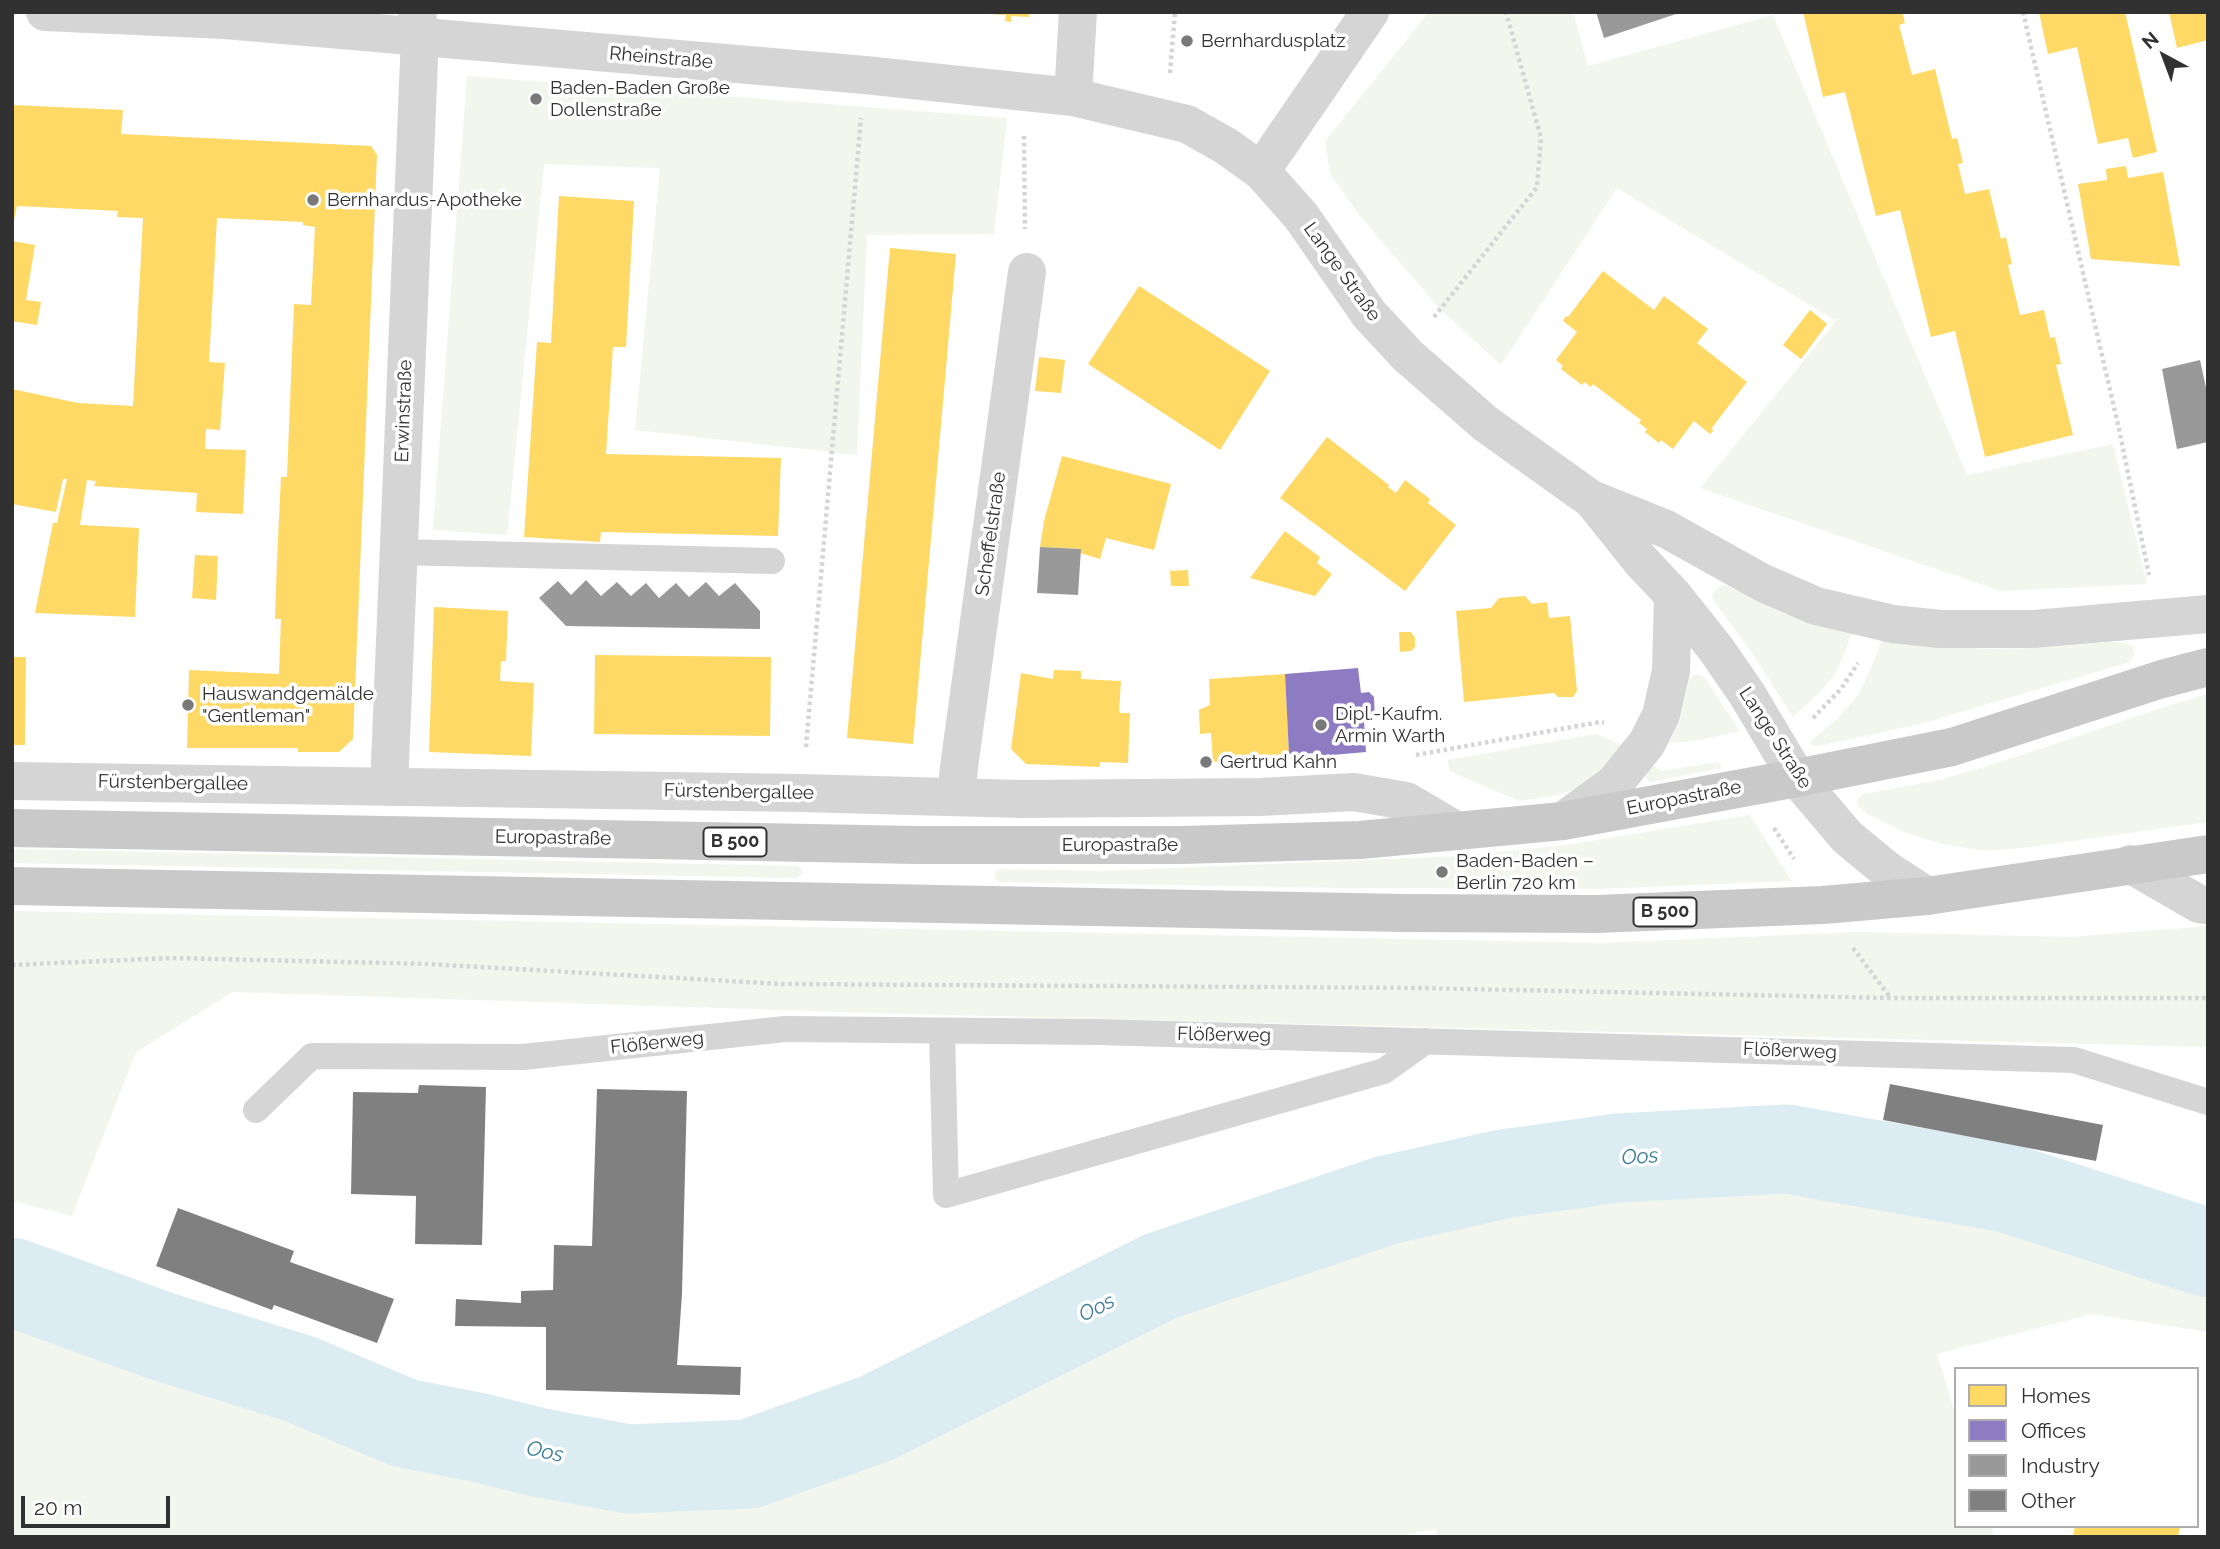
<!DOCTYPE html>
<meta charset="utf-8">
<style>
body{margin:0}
#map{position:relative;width:2220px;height:1549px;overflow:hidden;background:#fff;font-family:Raleway,sans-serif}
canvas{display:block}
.frame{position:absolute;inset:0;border:14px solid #313131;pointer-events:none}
.legend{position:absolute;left:1954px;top:1367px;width:245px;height:161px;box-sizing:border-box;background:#fff;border:2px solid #adadad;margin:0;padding:9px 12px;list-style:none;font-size:21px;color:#313131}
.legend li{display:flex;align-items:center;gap:14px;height:35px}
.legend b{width:35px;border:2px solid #adadad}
.north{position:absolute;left:2129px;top:21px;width:70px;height:70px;-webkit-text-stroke:5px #fff;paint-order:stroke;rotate:319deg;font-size:19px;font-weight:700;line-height:28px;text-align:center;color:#313131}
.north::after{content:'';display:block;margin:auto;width:24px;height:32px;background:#313131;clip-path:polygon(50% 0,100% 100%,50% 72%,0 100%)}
.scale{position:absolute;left:21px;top:1496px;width:149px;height:32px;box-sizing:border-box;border:4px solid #313131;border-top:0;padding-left:9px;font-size:21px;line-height:24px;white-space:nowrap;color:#313131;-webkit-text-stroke:5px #fff;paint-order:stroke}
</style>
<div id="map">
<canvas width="2220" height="1549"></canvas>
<div class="frame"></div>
<ul class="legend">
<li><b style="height:19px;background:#ffd966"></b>Homes</li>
<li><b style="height:19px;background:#8e7cc3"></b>Offices</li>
<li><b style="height:19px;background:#999"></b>Industry</li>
<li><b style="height:19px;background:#808080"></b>Other</li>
</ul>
<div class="north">N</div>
<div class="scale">20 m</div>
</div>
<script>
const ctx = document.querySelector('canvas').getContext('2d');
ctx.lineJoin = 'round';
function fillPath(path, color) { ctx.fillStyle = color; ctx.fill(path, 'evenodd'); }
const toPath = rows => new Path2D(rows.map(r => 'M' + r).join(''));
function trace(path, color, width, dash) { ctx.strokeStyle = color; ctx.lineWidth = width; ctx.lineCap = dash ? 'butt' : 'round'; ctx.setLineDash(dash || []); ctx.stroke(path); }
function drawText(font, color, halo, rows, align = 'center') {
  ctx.font = font + ' Raleway,sans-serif'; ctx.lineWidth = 7; ctx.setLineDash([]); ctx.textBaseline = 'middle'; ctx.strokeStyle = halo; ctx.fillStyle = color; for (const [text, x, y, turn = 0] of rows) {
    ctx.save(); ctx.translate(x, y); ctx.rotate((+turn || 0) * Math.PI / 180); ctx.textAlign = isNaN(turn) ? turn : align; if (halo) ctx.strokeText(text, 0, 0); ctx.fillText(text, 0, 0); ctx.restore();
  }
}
const green = toPath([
 [1429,12,1573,12,1588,66,1773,15,1967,475,2113,444,2147,584,2000,591,1700,488,1836,321,1617,188,1501,365,1440,309,1359,215,1330,174,1325,141],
 [467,76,1007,118,994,234,867,235,857,455,635,430,660,168,544,164,507,535,433,530],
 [1721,586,1729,586,1778,611,1812,624,1851,634,1845,653,1835,674,1817,695,1793,717,1748,647,1715,603,1712,595,1716,589],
 [1882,640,1943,647,1993,649,2042,648,2110,642,2125,643,2133,647,2134,655,2130,662,1924,723,1818,746,1813,746,1809,743,1837,719,1858,695,1871,668],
 [1694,675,1700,675,1705,678,1740,731,1700,740,1669,743,1680,721,1689,681],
 [2208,694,2208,822,2022,848,1986,851,1942,844,1906,833,1868,814,1859,807,1857,801,1860,796,1865,794,1943,779,2019,756,2164,707],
 [1596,734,1624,746,1599,774,1580,787,1559,795,1519,801,1449,771,1448,760],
 [1718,762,1722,768,1650,782,1646,778,1646,775,1653,765,1661,771],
 [1750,815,1792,881,1597,889,1347,888,998,882,994,876,996,871,999,869,1101,871,1463,856,1566,845],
 [12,849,798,866,803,872,797,878,12,863],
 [12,911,1601,943,1858,932,2069,937,2208,926,2208,1047,872,1013,233,992,136,1052,72,1216,12,1201],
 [1739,1175,1947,1200,2208,1265,2208,1332,2092,1314,1937,1354,1956,1416,1956,1526,1991,1526,1994,1537,1438,1537,1435,1529,1395,1537,12,1537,12,1306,323,1416,546,1479,775,1484,993,1407,1205,1297,1503,1198]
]);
const homes = toPath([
 [989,12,1019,12,1029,13,1029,17,1011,16,1011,22,1005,21,1006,15,989,14],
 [1803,12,1902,12,1905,23,1899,25,1912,75,1935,69,1952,139,1957,138,1963,163,1958,164,1965,194,1989,189,2001,239,2006,237,2012,264,2008,265,2020,315,2044,310,2050,338,2055,337,2061,364,2056,365,2073,435,1985,457,1955,331,1931,337,1900,210,1876,216,1845,92,1823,97],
 [2039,12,2125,12,2157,152,2133,158,2128,138,2098,144,2077,47,2048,54],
 [2169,12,2208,12,2208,40,2177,48],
 [12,105,123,110,121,134,371,146,377,155,353,739,339,752,298,752,298,748,187,748,189,670,279,674,281,619,275,619,277,560,281,477,287,477,294,304,311,305,315,227,303,225,303,222,217,218,209,362,225,363,220,430,206,429,205,449,246,450,243,514,196,512,197,493,94,486,96,481,87,480,80,525,139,528,135,617,35,613,53,523,57,523,67,479,63,479,56,512,12,504,12,389,78,403,133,406,143,218,117,217,118,211,17,206,12,229],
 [2126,166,2128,178,2163,172,2180,266,2091,259,2078,184,2107,180,2106,169],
 [559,196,634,201,626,347,613,347,606,454,781,458,778,536,601,532,600,542,524,537,537,342,551,343],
 [12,241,35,245,26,300,41,302,37,325,12,321],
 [890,248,956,254,913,744,847,738],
 [1603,271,1654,310,1664,296,1708,329,1697,343,1747,382,1711,429,1714,430,1710,434,1694,421,1673,449,1661,440,1659,443,1645,432,1647,429,1639,423,1641,420,1593,384,1591,387,1584,382,1582,385,1561,369,1563,366,1556,360,1577,332,1563,321,1566,316,1568,317],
 [1139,286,1270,371,1220,450,1088,364],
 [1810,310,1827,324,1801,359,1783,345],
 [1039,357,1065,360,1061,393,1035,391],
 [1327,437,1389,485,1388,487,1396,493,1405,480,1430,499,1428,503,1456,525,1405,591,1280,498],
 [1062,456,1171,484,1154,550,1106,538,1100,559,1080,553,1081,549,1040,547,1044,521],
 [1285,531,1320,557,1317,563,1332,574,1315,596,1250,578],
 [195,555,218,556,216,600,192,598],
 [1188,570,1189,586,1171,586,1170,571],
 [1525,596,1532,604,1547,602,1549,618,1570,616,1577,691,1573,697,1558,697,1554,693,1464,702,1456,611,1491,608,1499,598],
 [434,607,508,611,506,661,501,661,500,681,534,683,531,756,429,752],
 [1399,632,1411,632,1415,638,1415,647,1411,651,1400,652],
 [595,655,771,657,770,736,594,734],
 [12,657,26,657,25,745,12,745],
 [1054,670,1081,671,1081,679,1121,681,1119,713,1130,713,1128,763,1100,762,1100,767,1026,764,1011,749,1021,673,1053,679],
 [1285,674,1289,754,1257,756,1257,759,1213,762,1211,733,1200,734,1199,710,1210,705,1209,679],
 [2075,1526,2180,1526,2178,1537,2073,1537]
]);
const offices = toPath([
 [1358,668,1361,693,1369,692,1374,697,1375,720,1364,721,1366,752,1321,756,1321,753,1289,754,1285,674]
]);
const industry = toPath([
 [1596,12,1679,12,1679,13,1604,38],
 [2200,360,2208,397,2208,442,2177,449,2162,369],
 [1040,547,1081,549,1078,595,1037,593],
 [586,580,601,596,617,582,631,596,646,583,659,598,676,583,689,597,706,582,719,596,735,583,760,611,760,629,566,626,539,598,558,581,571,595]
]);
const river = toPath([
 [12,1282,164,1337,300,1379,404,1423,476,1437,541,1453,629,1469,749,1464,877,1418,1161,1276,1387,1200,1503,1174,1618,1158,1787,1149,2007,1188,2208,1253]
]);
const building = toPath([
 [1890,1084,2103,1125,2096,1161,1883,1120],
 [419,1085,486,1087,482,1245,415,1244,416,1196,351,1194,353,1092,418,1093],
 [597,1089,687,1091,682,1294,677,1365,741,1367,740,1395,546,1390,546,1327,455,1326,456,1299,521,1303,521,1291,553,1290,554,1245,592,1246],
 [178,1208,294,1251,290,1262,394,1299,377,1343,274,1305,272,1310,156,1266]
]);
const path = toPath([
 [2023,12,2119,429,2149,575],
 [1170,73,1175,12],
 [1024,136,1025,229],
 [1434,317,1537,187,1541,138,1506,12],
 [1813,718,1841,689,1858,663],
 [806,747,861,118],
 [1416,755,1600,722,1604,723],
 [1774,828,1794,859],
 [1853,948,1890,997],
 [12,965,171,958,428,964,782,984,1420,988,1890,998,2208,998]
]);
const service = toPath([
 [398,552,772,561],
 [942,1031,946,1195,1384,1071,1426,1041],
 [256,1110,312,1056,523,1057,785,1029,1098,1032,2074,1060,2208,1102]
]);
const minor = toPath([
 [1073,97,1078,12],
 [1261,171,1370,12],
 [12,781,802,793,1021,799,1261,797,1354,792,1406,801,1457,831],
 [389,787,420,36,417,12],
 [956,797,959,767,1027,272],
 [2130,864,2199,904,2208,905]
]);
const tertiary = toPath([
 [45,12,225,20,865,75,1073,97,1187,124,1226,146,1261,171,1301,216,1369,314,1408,356,1486,424,1591,499,1666,529,1763,583,1816,606,1893,624,1940,629,2034,629,2208,614],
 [1593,501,1641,561,1673,595,1716,649,1747,694,1797,778,1847,837,1887,870,1927,896],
 [1563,821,1614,784,1647,743,1661,715,1671,671,1673,595]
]);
const primary = toPath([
 [12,828,917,845,1181,845,1360,840,1563,821,1797,778,1952,747,2162,679,2208,667],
 [12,886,1403,913,1596,914,1823,905,1927,896,2208,854]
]);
const markers = [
 [1187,41,7,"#797979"],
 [536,99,7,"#797979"],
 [313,200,7,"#797979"],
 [188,705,7,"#797979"],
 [1321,725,7,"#797979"],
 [1206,762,7,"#797979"],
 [1442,872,7,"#797979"]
];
const shields = [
 [735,842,63],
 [1665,912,63]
];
const shieldNames = [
 ["B 500",735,842],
 ["B 500",1665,912]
];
const poiNames = [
 ["Bernhardusplatz",1201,41],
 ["Baden-Baden Große",550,88],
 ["Dollenstraße",550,110],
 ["Bernhardus-Apotheke",327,200],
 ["Hauswandgemälde",202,694],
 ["\"Gentleman\"",202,716],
 ["Dipl.-Kaufm.",1335,714],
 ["Armin Warth",1335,736],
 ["Gertrud Kahn",1220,762],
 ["Baden-Baden –",1456,861],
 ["Berlin 720 km",1456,883]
];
const streetNames = [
 ["Rheinstraße",661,58,5],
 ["Lange Straße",1342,272,54],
 ["Erwinstraße",404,411,-88],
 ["Scheffelstraße",991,534,-82],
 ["Lange Straße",1775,738,57],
 ["Fürstenbergallee",173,783,1],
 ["Fürstenbergallee",739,792,1],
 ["Europastraße",1684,798,-11],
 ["Europastraße",553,838,1],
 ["Europastraße",1120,845],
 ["Flößerweg",1224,1035,1],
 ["Flößerweg",657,1043,-6],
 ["Flößerweg",1790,1051,2]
];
const waterNames = [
 ["Oos",1640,1157,-4],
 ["Oos",1097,1308,-27],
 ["Oos",545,1452,12]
];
fillPath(green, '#f2f6ed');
fillPath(homes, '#ffd966');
fillPath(offices, '#8e7cc3');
fillPath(industry, '#999');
trace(river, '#dbecf3', 89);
fillPath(building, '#808080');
trace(path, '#d5d5d5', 4.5, [3.5, 3.5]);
trace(service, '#d5d5d5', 26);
trace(minor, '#d5d5d5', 38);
trace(tertiary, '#d5d5d5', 38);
trace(primary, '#c9c9c9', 38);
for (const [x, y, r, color] of markers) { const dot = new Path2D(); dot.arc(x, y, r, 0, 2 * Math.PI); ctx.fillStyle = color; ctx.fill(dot); trace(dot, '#fff', 2.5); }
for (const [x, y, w] of shields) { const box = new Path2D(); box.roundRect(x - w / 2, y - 14.5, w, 29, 5); ctx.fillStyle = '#fff'; ctx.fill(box); trace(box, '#313131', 2); }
drawText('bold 18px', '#313131', null, shieldNames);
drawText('19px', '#313131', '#fff', poiNames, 'left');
drawText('19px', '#313131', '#fff', streetNames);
drawText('italic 21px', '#3b7d96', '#fff', waterNames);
</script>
